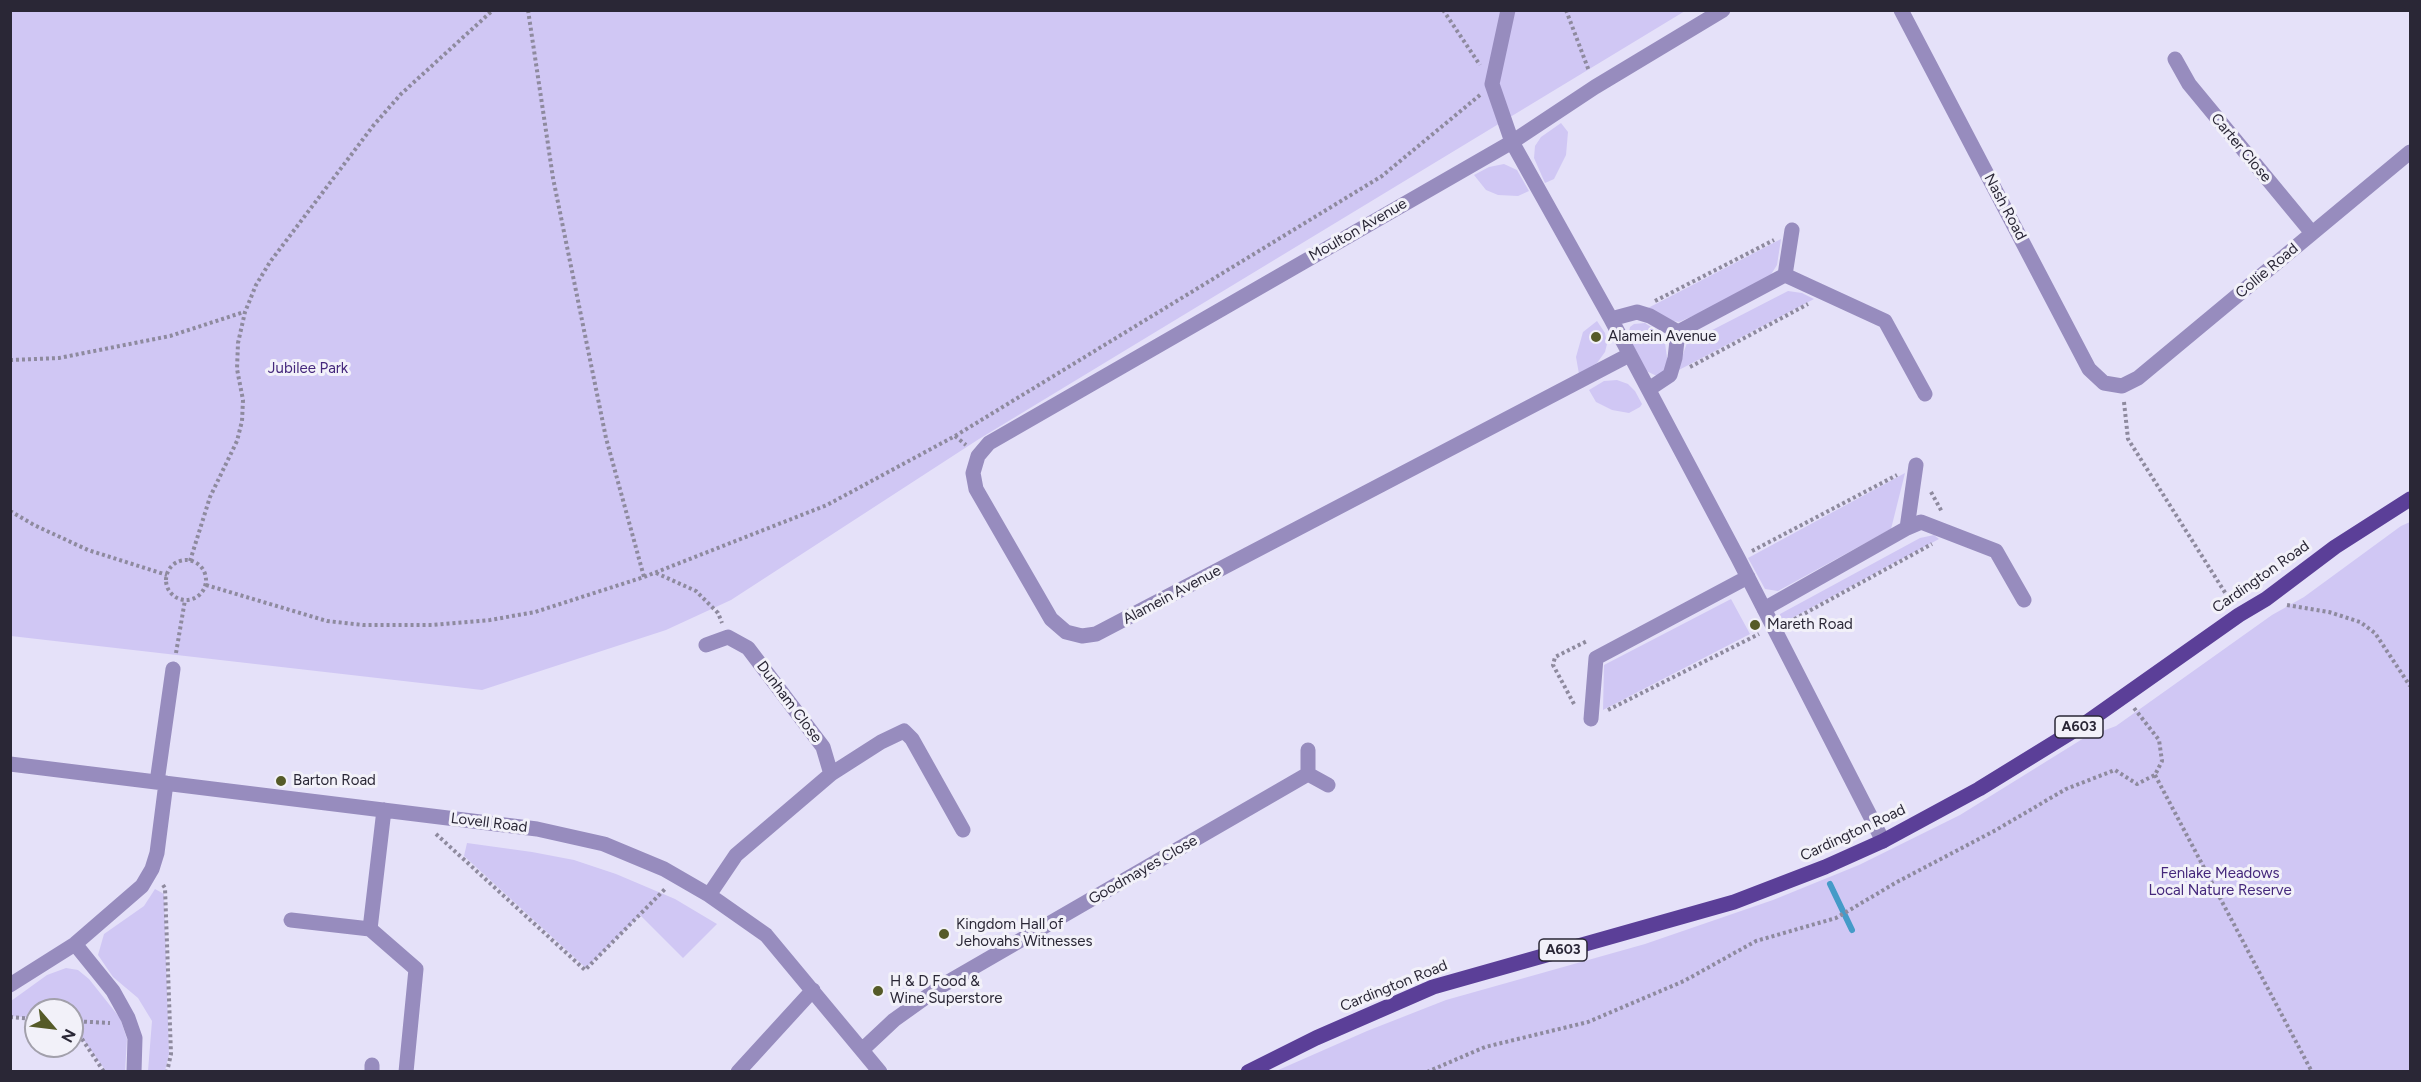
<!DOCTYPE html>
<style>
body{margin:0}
#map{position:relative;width:2421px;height:1082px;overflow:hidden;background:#e5e1f9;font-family:Figtree,sans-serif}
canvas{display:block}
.frame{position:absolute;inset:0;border:12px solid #2a2736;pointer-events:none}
.north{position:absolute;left:24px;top:998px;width:60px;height:60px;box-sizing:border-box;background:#f2f1f9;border:2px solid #a2a0ab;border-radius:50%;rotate:118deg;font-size:16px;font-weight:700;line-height:24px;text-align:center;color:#2a2736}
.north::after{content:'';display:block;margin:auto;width:21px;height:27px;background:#555a28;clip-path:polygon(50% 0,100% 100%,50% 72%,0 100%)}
</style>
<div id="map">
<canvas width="2421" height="1082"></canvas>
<div class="frame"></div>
<div class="north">N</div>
</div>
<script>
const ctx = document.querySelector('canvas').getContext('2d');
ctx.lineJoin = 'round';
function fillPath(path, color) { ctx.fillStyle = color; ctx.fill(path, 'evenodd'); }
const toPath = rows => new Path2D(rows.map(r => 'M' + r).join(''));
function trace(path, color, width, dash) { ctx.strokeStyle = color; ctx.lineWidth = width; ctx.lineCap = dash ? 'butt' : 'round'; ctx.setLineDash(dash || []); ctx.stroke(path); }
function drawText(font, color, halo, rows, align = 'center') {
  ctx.font = font + ' Figtree,sans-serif'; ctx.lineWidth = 6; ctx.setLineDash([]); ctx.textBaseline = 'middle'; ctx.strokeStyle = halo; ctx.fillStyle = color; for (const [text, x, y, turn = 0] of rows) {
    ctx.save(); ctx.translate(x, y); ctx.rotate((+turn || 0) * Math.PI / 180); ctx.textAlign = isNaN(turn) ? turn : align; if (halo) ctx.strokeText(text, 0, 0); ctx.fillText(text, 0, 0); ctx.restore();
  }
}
const green = toPath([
 [11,11,1685,11,979,439,731,600,666,630,482,690,11,636],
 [1561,123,1568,132,1566,155,1554,179,1545,183,1534,158,1535,146,1541,137],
 [1504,164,1517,170,1529,191,1518,196,1498,195,1486,190,1474,175,1489,167],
 [1781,239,1777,265,1770,276,1702,312,1679,322,1663,319,1648,308],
 [1788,291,1802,293,1814,299,1677,371,1687,343],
 [1597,321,1605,333,1607,344,1605,352,1597,363,1579,374,1576,357,1583,332],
 [1645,323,1657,331,1665,343,1668,365,1662,375,1657,376,1644,370,1627,340,1630,327,1634,324],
 [1617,380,1628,384,1635,391,1642,404,1640,407,1629,413,1612,410,1596,402,1589,390,1604,381],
 [1905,473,1891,529,1778,591,1765,589,1748,558],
 [2410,522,2410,1071,1276,1071,1367,1031,1446,1000,1645,944,1773,900,1859,865,1960,815,2084,738,2116,726,2272,615,2304,597,2401,526],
 [1934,535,1939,539,1779,625,1780,614,1920,538],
 [1731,599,1750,634,1603,710,1604,665],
 [467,843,532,852,574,860,616,874,675,899,717,924,683,958,640,915,586,968,464,856],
 [155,889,164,894,169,1054,165,1071,148,1071,152,1021,138,998,113,977,98,955,104,934,144,906],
 [66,968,78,970,89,979,120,1018,127,1039,125,1071,106,1071,72,1024,72,1010,36,1010,36,1018,11,1016,11,1001,47,975]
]);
const stream = toPath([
 [1830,884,1852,930]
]);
const path = toPath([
 [528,10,553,178,606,438,644,577,646,576],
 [1443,10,1480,65],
 [1566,10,1589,71],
 [1655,301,1774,240],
 [10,360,59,358,170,336,244,312],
 [1690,367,1808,304],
 [2124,402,2128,439,2231,602],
 [955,436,966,445],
 [1931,492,1942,512],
 [10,511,34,525,88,550,167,575],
 [1752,551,1897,475],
 '166 580a20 20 0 1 1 40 0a20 20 0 1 1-40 0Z',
 [190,561,210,497,237,441,242,421,243,400,237,369,238,343,245,312,256,285,270,262,373,126,401,94,493,10],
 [656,573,696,591,718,613,722,623],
 [206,585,327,621,363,625,432,625,490,620,535,612,644,577,827,505,955,436,1382,176,1480,95],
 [2287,605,2329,612,2360,622,2375,633,2410,686],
 [1789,622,1932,544],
 [176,653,185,600],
 [1574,704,1553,665,1555,657,1587,641],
 [1608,710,1759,634],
 [2155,775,2312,1072],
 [436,834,585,970,666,888],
 [163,885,165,888,171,1054,167,1072],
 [10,1017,36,1019],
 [72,1021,110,1023],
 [72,1024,104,1072],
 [1427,1072,1485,1047,1588,1022,1684,981,1756,941,1836,918,1897,882,1996,830,2066,789,2115,770,2137,784,2155,775,2162,761,2159,740,2134,708]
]);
const minor = toPath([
 [1508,10,1492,84,1512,142,1611,319,1738,558,1883,841],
 [1901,10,2089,369,2104,383,2122,386,2138,378,2410,152],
 [2175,59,2189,84,2312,233],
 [1785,275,1885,321,1925,394],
 [1611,319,1637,312,1650,316,1678,332,1675,358,1670,375,1649,389],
 [1678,332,1785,275,1792,230],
 [1629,355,1096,634,1082,636,1066,632,1051,619,976,489,973,473,978,456,989,443,1512,142,1595,87,1723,10],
 [1907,528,1921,522,1996,551,2024,600],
 [1764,609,1907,528,1916,465],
 [706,645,728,637,748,648,823,747,831,774,736,855,709,895],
 [1591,719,1596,658,1748,577],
 [1308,750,1308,774],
 [10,764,537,829,604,844,664,869,709,895,766,935,880,1072],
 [831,774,881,742,904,731,912,739,963,830],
 [157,782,173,669],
 [291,920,370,929,416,969,406,1072],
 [370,929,384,810],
 [75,944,113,991,128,1018,135,1038,134,1072],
 [10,985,75,944,142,886,152,869,157,853,166,783],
 [862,1050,894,1020,943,985,1308,774,1328,785],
 [372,1072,372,1065],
 [738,1072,813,990]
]);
const major = toPath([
 [1248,1072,1316,1038,1433,987,1734,902,1825,867,1883,841,1979,789,2083,725,2239,615,2266,599,2335,547,2410,499]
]);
const markers = [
 [1596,337,6,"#555a28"],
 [1755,625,6,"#555a28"],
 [281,781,6,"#555a28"],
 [944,934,6,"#555a28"],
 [878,991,6,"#555a28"]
];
const shields = [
 [2079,727,48],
 [1563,950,48]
];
const shieldNames = [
 ["A603",2079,727],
 ["A603",1563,950]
];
const streetNames = [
 ["Carter Close",2241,148,50],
 ["Nash Road",2005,207,62],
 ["Moulton Avenue",1358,230,-30],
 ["Collie Road",2267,271,-40],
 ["Cardington Road",2261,577,-35],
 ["Alamein Avenue",1172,595,-28],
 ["Dunham Close",789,702,53],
 ["Lovell Road",489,823,7],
 ["Cardington Road",1853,833,-25],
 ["Goodmayes Close",1143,870,-30],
 ["Cardington Road",1394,986,-22]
];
const poiNames = [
 ["Alamein Avenue",1608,337],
 ["Mareth Road",1767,625],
 ["Barton Road",293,781],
 ["Kingdom Hall of",956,925],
 ["Jehovahs Witnesses",956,942],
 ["H & D Food &",890,982],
 ["Wine Superstore",890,999]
];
const parkNames = [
 ["Jubilee Park",308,369],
 ["Fenlake Meadows",2220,874],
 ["Local Nature Reserve",2220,891]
];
fillPath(green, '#d0c7f4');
trace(stream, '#459bc8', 6);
trace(path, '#8e8a9e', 4, [3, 3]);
trace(minor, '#978cbe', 15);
trace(major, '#5b3f98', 15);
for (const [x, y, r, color] of markers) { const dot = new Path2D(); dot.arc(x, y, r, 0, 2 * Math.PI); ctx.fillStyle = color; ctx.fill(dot); trace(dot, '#f2f1f9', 2); }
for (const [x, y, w] of shields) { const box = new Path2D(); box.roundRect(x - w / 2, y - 11, w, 22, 4.5); ctx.fillStyle = '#f2f1f9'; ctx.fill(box); trace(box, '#2a2736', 1.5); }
drawText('bold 14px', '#2a2736', null, shieldNames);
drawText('15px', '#2a2736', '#f2f1f9', streetNames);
drawText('15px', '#2a2736', '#f2f1f9', poiNames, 'left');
drawText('15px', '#45287c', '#f2f1f9', parkNames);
</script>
